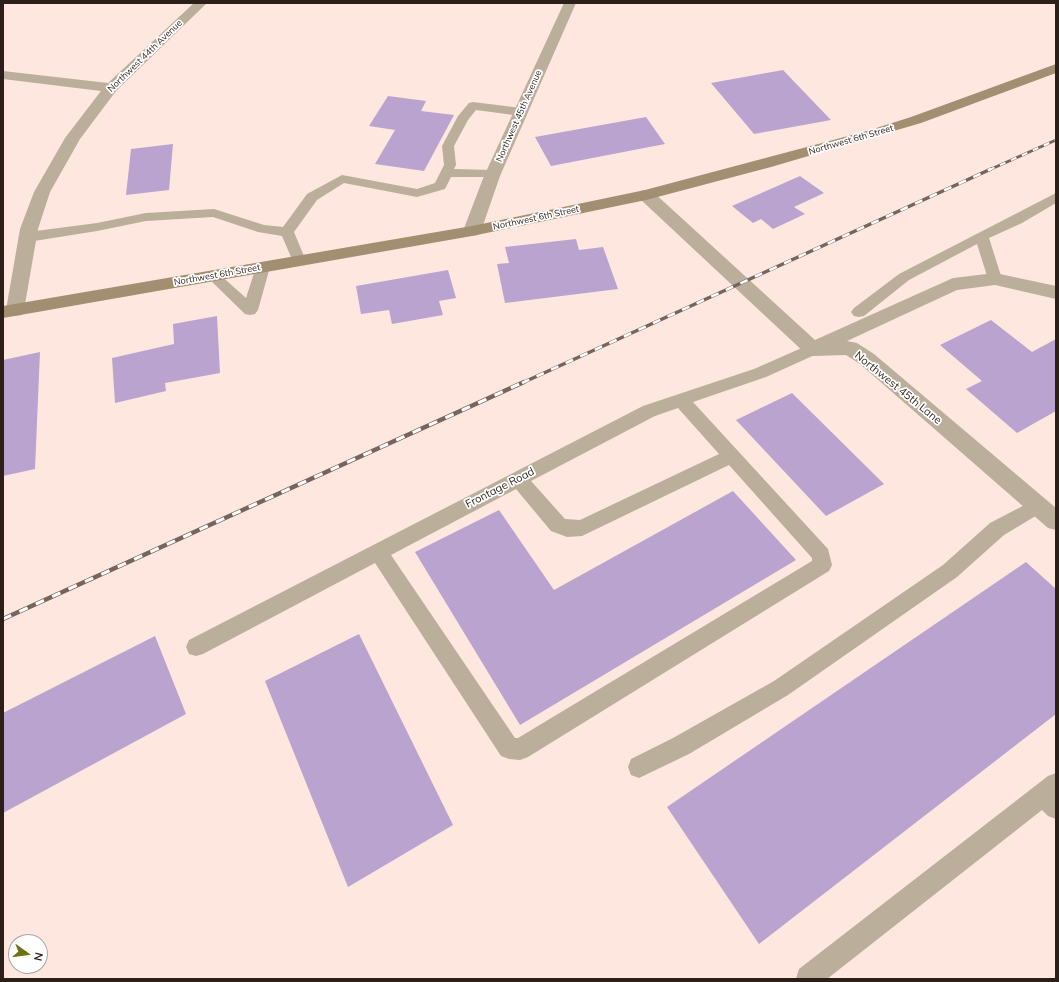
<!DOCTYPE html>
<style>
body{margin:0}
#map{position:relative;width:1059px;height:982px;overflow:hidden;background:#fee7de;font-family:Mulish,sans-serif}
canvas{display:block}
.frame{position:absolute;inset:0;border:4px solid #2c1f19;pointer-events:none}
.north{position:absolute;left:8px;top:934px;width:40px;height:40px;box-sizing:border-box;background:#fff;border:1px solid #aba5a3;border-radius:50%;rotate:104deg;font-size:11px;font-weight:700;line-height:16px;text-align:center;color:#2c1f19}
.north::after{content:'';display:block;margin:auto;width:14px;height:18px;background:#6d7014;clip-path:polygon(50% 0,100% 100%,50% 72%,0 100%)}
</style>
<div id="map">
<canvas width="1059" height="982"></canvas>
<div class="frame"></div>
<div class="north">N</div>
</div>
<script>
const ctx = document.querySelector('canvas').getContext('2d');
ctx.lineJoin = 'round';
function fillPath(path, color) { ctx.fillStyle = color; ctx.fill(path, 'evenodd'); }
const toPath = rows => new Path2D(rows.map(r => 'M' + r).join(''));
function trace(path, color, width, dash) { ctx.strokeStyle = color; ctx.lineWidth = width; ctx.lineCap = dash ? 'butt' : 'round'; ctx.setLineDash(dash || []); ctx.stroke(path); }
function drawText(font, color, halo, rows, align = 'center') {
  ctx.font = font + ' Mulish,sans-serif'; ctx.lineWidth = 3.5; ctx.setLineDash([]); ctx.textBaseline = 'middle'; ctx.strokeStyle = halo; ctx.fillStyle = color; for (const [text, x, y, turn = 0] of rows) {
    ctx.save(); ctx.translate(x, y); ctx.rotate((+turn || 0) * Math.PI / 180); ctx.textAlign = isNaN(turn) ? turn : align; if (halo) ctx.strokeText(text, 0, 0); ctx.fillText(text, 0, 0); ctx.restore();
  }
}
const building = toPath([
 [783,70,831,120,754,134,711,83],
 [388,96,426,101,421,111,454,115,424,171,375,164,395,130,369,126],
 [646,117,665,144,551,166,535,137],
 [173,144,169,190,126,195,131,149],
 [800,176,824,193,794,207,805,214,773,229,761,219,753,223,732,206],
 [576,239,579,250,603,247,618,289,505,303,497,264,509,263,505,247],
 [448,270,456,298,439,301,443,315,392,324,389,310,361,314,356,286],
 [217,316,220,373,165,383,166,391,115,403,112,358,174,344,173,324],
 [991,320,1032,352,1056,339,1056,411,1017,433,966,389,982,381,940,345],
 [40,352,35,469,3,476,3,360],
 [792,393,884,484,826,516,736,420],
 [733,491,796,560,520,725,415,552,499,510,554,590],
 [1026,562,1056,589,1056,714,759,944,667,807],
 [359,634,453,825,348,887,265,681],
 [155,636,186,714,3,813,3,713]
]);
const lane = toPath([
 [473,102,521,108,527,112,521,116,476,110,468,120,454,146,456,165,454,169,493,170,500,174,498,177,451,177,445,189,417,197,344,183,317,200,294,232,306,261,304,264,294,264,282,236,258,232,213,217,146,221,97,231,28,242,23,240,21,237,23,234,28,232,97,223,146,213,214,209,264,225,283,227,307,194,342,175,417,189,435,183,444,165,442,146,458,116,469,103,473,102],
 [1056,193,1056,203,1022,223,989,238,1002,279,1000,282,995,284,990,282,988,279,977,244,909,280,864,316,859,317,854,316,851,312,854,308,899,274,1056,193],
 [263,262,268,264,270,267,258,310,255,314,250,315,245,314,206,276,208,273,213,271,218,273,246,298,256,267,258,264,263,262],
 [813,343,819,345,821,349,819,353,766,377,693,402,828,549,832,565,829,571,528,757,520,760,509,759,501,756,375,563,203,654,196,656,189,654,186,647,189,640,643,406,754,369,813,343],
 [678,408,719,454,580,520,565,519,531,481,655,416,678,408],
 [729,465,812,558,812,561,518,738,515,738,391,555,516,489,551,531,567,537,582,536,729,465],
 [1038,498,1044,501,1047,506,1044,511,1004,535,957,577,788,695,689,754,639,778,631,775,628,767,631,759,673,738,774,681,943,565,990,523,1038,498],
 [1056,773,1056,819,1048,816,1042,810,827,979,796,979,799,969,1048,776,1056,773]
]);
const street = toPath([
 [194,3,207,3,116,91,80,139,50,192,38,229,24,310,22,315,15,316,8,315,6,310,20,229,34,192,65,138,101,91,3,79,3,71,108,83,194,3],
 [564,3,576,3,500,176,481,231,478,235,472,236,466,235,463,231,484,176,564,3],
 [646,190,652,191,815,340,953,278,995,273,1056,286,1056,299,995,285,957,290,847,341,857,343,874,354,1056,508,1056,530,1048,528,860,364,846,355,813,356,806,354,640,199,638,195,640,191,646,190]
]);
const secondary = toPath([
 [1056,64,1056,73,921,123,771,167,646,200,472,236,3,318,3,306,472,226,645,190,867,131,911,117,1056,64]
]);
const railFar2 = toPath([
 [989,170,1056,140]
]);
const railFar1 = toPath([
 [522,383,991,169]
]);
const rail = toPath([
 [3,619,524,382]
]);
const farStreetnames = [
 ["Northwest 44th Avenue",145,56,-44],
 ["Northwest 45th Avenue",519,116,-66],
 ["Northwest 6th Street",851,140,-16],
 ["Northwest 6th Street",536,218,-12],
 ["Northwest 6th Street",217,275,-10]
];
const streetNames = [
 ["Northwest 45th Lane",898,388,39],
 ["Frontage Road",500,488,-27]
];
fillPath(building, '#baa3cf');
fillPath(lane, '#bbae9b');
fillPath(street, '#bbae9b');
fillPath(secondary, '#a28f72');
trace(railFar2, '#76655e', 3);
trace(railFar1, '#76655e', 3.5);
trace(rail, '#76655e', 4.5);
trace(railFar2, '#fff', 2, [6]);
trace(railFar1, '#fff', 2.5, [8]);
trace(rail, '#fff', 3, [9]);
drawText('9px', '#2c1f19', '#fff', farStreetnames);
drawText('11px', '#2c1f19', '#fff', streetNames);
</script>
